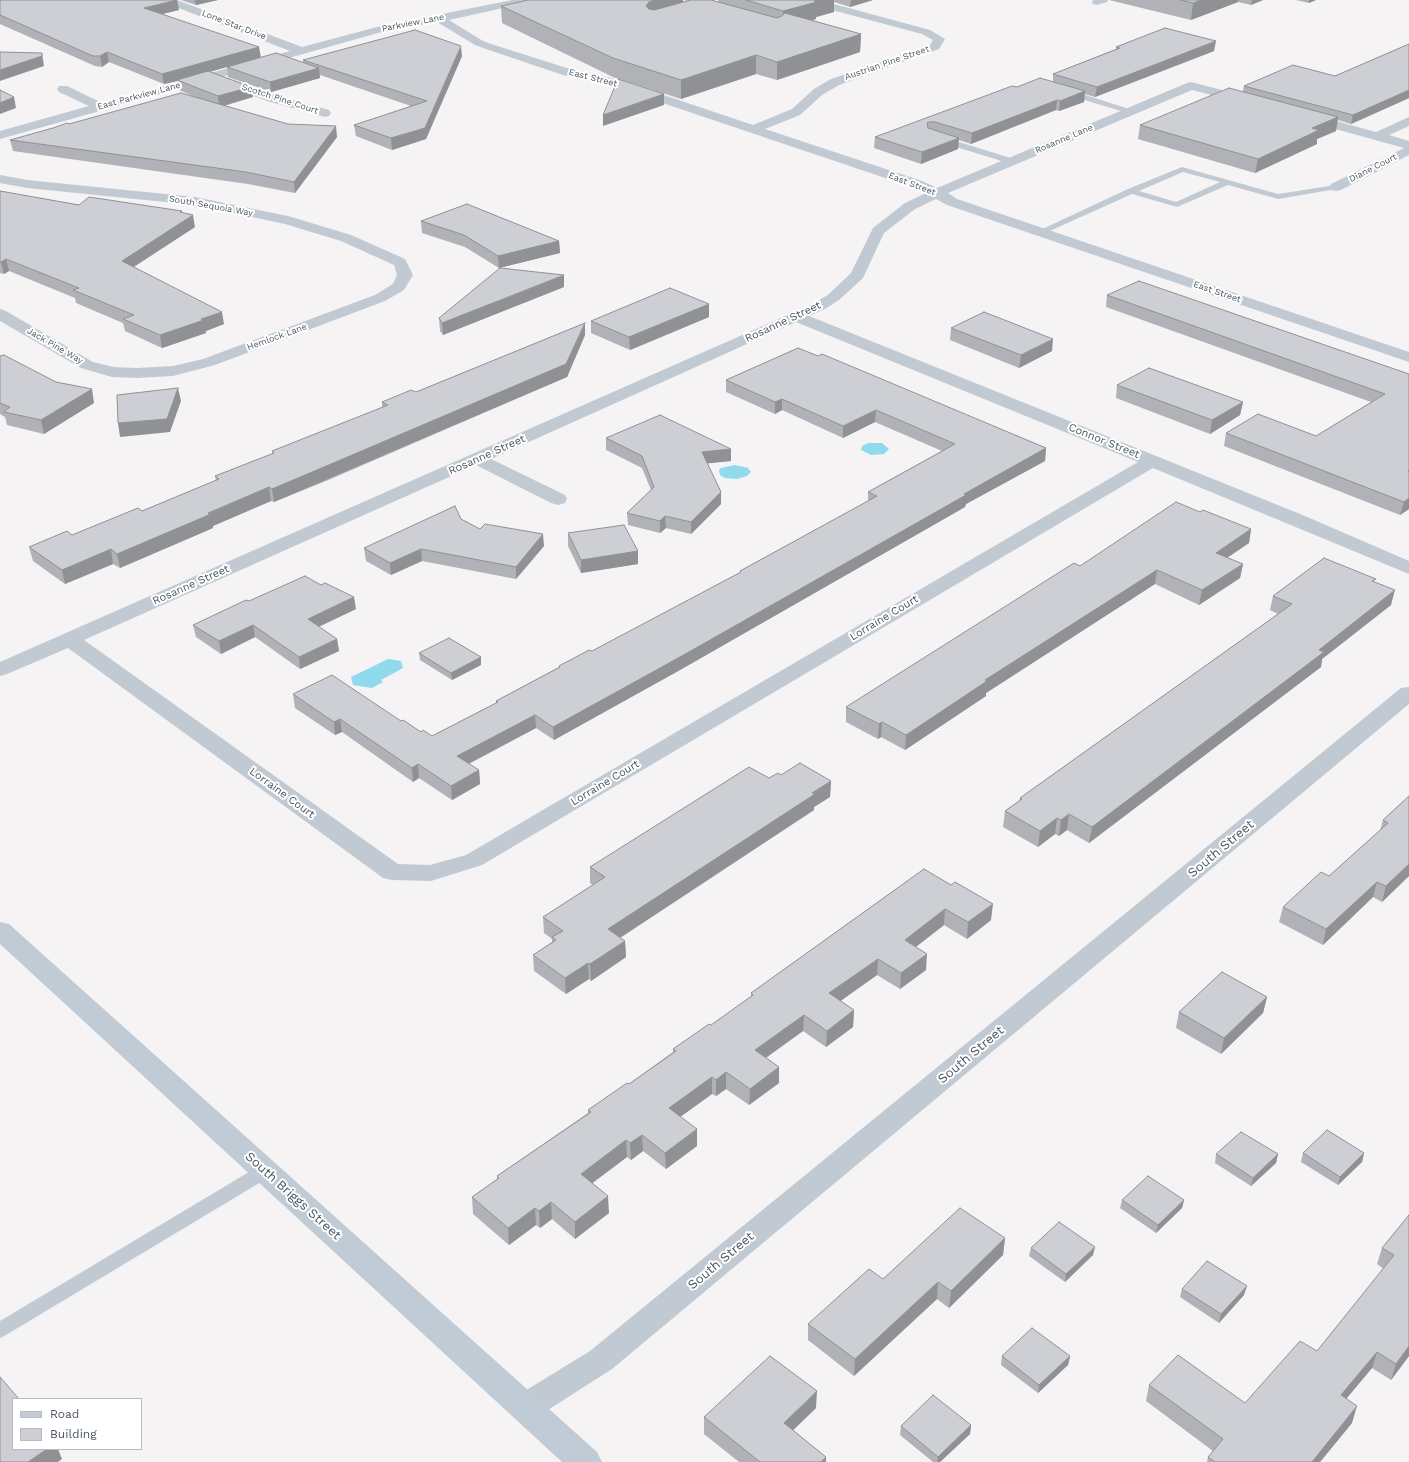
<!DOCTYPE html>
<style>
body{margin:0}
#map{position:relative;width:1409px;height:1462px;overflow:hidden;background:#f5f3f3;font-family:"Work Sans",sans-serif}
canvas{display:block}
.legend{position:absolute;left:12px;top:1398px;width:130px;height:52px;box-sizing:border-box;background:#fff;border:1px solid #b7bbc0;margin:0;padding:5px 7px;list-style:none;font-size:12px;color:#4a5661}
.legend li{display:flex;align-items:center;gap:8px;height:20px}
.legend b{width:20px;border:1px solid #b7bbc0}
</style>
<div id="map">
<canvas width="1409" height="1462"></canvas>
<ul class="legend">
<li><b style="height:5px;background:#c1cbd6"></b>Road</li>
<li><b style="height:11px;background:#cdcfd5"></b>Building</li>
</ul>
</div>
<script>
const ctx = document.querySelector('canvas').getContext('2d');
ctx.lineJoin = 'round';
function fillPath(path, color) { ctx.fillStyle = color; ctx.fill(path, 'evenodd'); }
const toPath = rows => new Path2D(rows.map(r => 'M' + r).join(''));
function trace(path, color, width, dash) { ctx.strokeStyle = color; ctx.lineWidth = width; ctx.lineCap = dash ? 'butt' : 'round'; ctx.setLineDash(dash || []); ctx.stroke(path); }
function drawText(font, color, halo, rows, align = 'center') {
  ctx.font = font + ' "Work Sans",sans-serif'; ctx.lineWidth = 4; ctx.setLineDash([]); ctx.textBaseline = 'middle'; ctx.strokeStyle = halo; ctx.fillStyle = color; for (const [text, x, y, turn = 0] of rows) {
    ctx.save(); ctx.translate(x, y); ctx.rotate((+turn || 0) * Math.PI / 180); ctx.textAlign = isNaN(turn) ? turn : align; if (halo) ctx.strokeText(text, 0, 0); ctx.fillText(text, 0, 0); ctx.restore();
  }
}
const water = toPath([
 [868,443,882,443,889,449,884,454,871,455,861,450,862,446],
 [735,465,748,468,751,472,747,476,737,479,725,478,720,475,719,470,721,468],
 [388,659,401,661,403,668,381,680,383,682,372,688,353,685,351,677]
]);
const lane = toPath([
 [1064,90,1070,90,1135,111,1131,113,1128,113,1064,94,1064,90],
 [940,138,946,138,1014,159,1015,161,1014,163,1008,163,940,142,940,138],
 [1182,167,1278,194,1336,185,1340,187,1336,189,1278,199,1228,185,1177,207,1132,194,1043,234,1040,235,1036,232,1128,189,1182,167],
 [1183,172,1220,182,1176,202,1139,191,1183,172],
 [265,1165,271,1166,273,1171,271,1176,6,1335,0,1338,0,1321,259,1166,265,1165]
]);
const street = toPath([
 [162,0,177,0,302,47,377,27,512,0,531,0,526,3,449,20,483,41,491,44,570,69,616,79,753,125,792,109,814,89,831,79,930,45,933,40,922,34,802,2,801,0,819,0,930,30,945,39,939,49,839,85,822,95,800,115,765,129,922,181,937,188,1187,83,1191,82,1249,97,1251,100,1249,103,1245,104,1192,90,948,193,957,199,1409,352,1409,362,947,205,936,199,915,209,884,233,863,278,839,300,825,309,809,316,1305,516,1409,561,1409,574,1153,468,482,865,431,881,392,880,383,878,68,648,7,674,0,676,0,662,815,303,829,294,851,273,873,228,905,203,926,193,912,187,609,85,563,75,483,48,475,45,437,22,378,33,0,139,0,131,89,106,59,92,57,89,59,86,67,86,102,103,290,51,163,2,162,0],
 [796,322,1138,462,466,855,430,865,398,864,84,640,476,465,551,503,558,505,565,503,567,499,565,495,491,459,796,322],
 [1093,0,1108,0,1107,2,1097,5,1093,4,1092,2,1093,0],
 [225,77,275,95,329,110,331,113,329,116,325,117,267,101,221,84,219,81,221,78,225,77],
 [1307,113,1376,132,1409,117,1409,126,1389,135,1409,141,1409,155,1341,190,1336,191,1331,190,1329,187,1331,184,1404,148,1303,120,1301,117,1303,114,1307,113],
 [0,175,27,180,195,197,288,216,351,235,405,259,413,275,404,290,385,301,215,365,173,376,137,378,112,377,81,368,0,321,0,309,6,311,93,362,113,367,137,368,173,366,203,359,375,295,393,284,397,275,394,265,341,241,285,224,195,205,27,188,0,183,0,175],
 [1409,687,1409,704,612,1369,537,1417,526,1421,515,1417,510,1407,515,1397,590,1351,1401,688,1409,687]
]);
const secondary = toPath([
 [0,922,9,924,597,1452,602,1462,562,1462,0,944,0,922]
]);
const wall = toPath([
 [0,0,179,10,161,14,261,57,303,62,303,60,462,56,426,139,392,150,356,136,354,125,411,106,320,75,320,78,271,92,228,77,227,67,210,72,251,87,253,97,224,106,288,124,337,137,295,193,248,184,13,151,10,140,69,124,197,98,179,90,177,81,164,84,109,62,102,67,95,66,0,24],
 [181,0,218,0,196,5],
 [524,0,683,0,683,2,688,1,684,0,716,0,713,1,718,2,718,0,873,0,850,7,834,2,834,12,816,17,816,19,811,20,861,34,860,52,777,80,756,74,681,99,613,77,502,23,501,6,524,1],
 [1109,0,1263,0,1251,5,1238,2,1191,20],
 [1296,0,1316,0,1309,3],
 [1409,44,1409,98,1351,124,1338,120,1336,131,1317,139,1317,144,1255,173,1138,139,1140,125,1243,91,1244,86,1335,76],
 [1116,47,1214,51,1095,97,1085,94,1084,102,1059,111,1056,110,971,144,959,140,958,149,921,164,874,148,875,137,1017,87,1053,82,1053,74,1116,49],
 [0,191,79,205,182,211,182,213,195,227,134,267,224,324,206,331,206,333,162,348,125,331,123,323,76,303,75,298,9,271,4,274,0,273],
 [421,221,559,241,560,253,499,268,465,247,422,233],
 [564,287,443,335,440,331,439,318],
 [1107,295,1409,374,1409,509,1400,515,1224,446,1226,433,1316,436,1371,402,1106,307],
 [709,317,630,350,591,333,591,321],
 [585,323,585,335,567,377,326,481,274,502,271,501,213,526,213,528,120,568,113,564,65,584,33,561,29,547,72,535,142,511,216,481,215,476,272,454,272,451,382,408,382,402,416,392],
 [951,328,1052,351,1019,368,950,340],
 [798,348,1046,448,1045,461,966,504,965,507,680,670,554,740,536,728,469,764,479,770,480,784,452,800,419,778,413,782,342,732,335,735,295,708,293,694,401,721,421,732,432,736,496,703,496,701,559,667,559,666,592,651,740,573,740,571,868,501,868,492,942,451,875,422,843,438,782,410,775,414,726,392,726,380],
 [0,356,94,403,44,434,7,425,5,417,0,414],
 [1117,385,1243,402,1240,415,1210,434,1116,398],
 [606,438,731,449,731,461,707,463,721,492,721,504,691,534,666,528,660,533,628,525,627,513,651,490,642,468,606,450],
 [1200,512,1251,529,1249,543,1227,558,1243,564,1240,578,1199,605,1155,584,986,693,986,696,905,750,881,737,878,739,846,722,846,707,1080,566],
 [461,519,480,529,544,546,516,579,422,561,391,575,366,561,364,548],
 [568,533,638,551,638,564,581,573,568,546],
 [1375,582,1391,605,1322,659,1321,667,1089,843,1067,830,1059,836,1055,834,1038,847,1003,827,1005,811,1019,801,1020,798,1278,614,1270,610,1273,596],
 [321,585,356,609,319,627,337,639,339,651,300,669,255,637,221,654,196,637,193,625,249,601],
 [419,653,481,657,481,665,452,680,420,660],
 [781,775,831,781,830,797,814,807,814,810,620,938,625,941,626,957,591,981,589,979,566,994,534,971,533,955,552,942,552,939,544,933,543,917,593,885,590,883,590,867,769,778],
 [1409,796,1409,876,1382,902,1373,897,1323,945,1279,922,1283,907,1329,876,1380,831,1383,820],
 [924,869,991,920,967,939,944,925,916,947,926,970,900,989,877,975,840,1001,854,1010,853,1027,826,1047,803,1031,766,1058,779,1083,749,1105,726,1089,716,1096,712,1094,680,1117,697,1146,666,1169,643,1151,631,1160,627,1157,592,1183,609,1213,575,1239,552,1219,540,1228,536,1225,509,1245,473,1214,472,1197,497,1179,497,1176,588,1113,588,1110,629,1084,673,1052,673,1049,711,1025,751,997,751,993],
 [1267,997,1263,1013,1221,1054,1176,1028,1179,1012],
 [1303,1153,1364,1153,1362,1162,1338,1185,1301,1162],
 [1216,1154,1278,1154,1276,1163,1251,1186,1215,1163],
 [1122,1200,1184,1200,1182,1208,1156,1233,1120,1208],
 [1409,1215,1409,1356,1391,1380,1372,1368,1346,1399,1352,1423,1320,1462,1207,1462,1208,1457,1213,1451,1146,1401,1149,1385,1245,1403,1317,1351,1384,1269,1377,1264,1382,1248],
 [1005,1238,1003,1255,949,1308,937,1299,854,1376,808,1340,808,1324,883,1279],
 [1031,1248,1093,1255,1065,1282,1029,1256],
 [1182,1289,1244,1295,1219,1323,1180,1297],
 [1002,1356,1070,1356,1068,1365,1038,1393,1001,1365],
 [816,1408,793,1430,826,1457,826,1462,739,1462,704,1434,704,1417],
 [971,1425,970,1434,940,1462,933,1462,900,1435,901,1426]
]);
const shadedWall = toPath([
 [177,0,179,10,146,18,144,8],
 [195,0,218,0,196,5],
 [656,0,683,0,683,9,650,20,646,6,649,2],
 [816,0,834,0,834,12,816,17,816,19,783,28,783,11],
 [851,0,873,0,850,7],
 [1201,0,1238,0,1238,2,1191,20,1193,3],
 [1252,0,1263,0,1251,5],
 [1309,0,1316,0,1309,3],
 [861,34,860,52,777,80,777,62],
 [1216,41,1214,51,1095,97,1097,87],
 [461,46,462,56,426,139,392,150,391,138,425,128],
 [259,47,261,58,178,80,177,80,177,81,164,84,162,74],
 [107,52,109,62,102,67,100,56],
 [42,53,44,66,0,81,0,70],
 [756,55,756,74,681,99,681,80],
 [319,68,320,78,271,92,270,82],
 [251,87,253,97,219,107,218,96],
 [1409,90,1409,98,1351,124,1353,115],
 [1085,91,1084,102,1059,111,1060,101],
 [664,94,664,105,603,126,603,115],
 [14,97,16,108,0,114,0,103],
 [1057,100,1056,110,971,144,972,133],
 [1338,117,1336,131,1317,139,1317,144,1255,173,1258,159,1312,128],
 [336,126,337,137,295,193,294,182],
 [959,138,958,149,921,164,922,152],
 [182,211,183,222,193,215,195,227,124,273,122,261],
 [559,241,560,253,499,268,498,256],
 [6,259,9,271,4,274,1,262],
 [564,275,564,287,443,335,442,323],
 [709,304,709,317,630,350,629,337],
 [222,312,224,324,206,331,206,333,162,348,160,335,201,319],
 [585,323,585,335,567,377,274,502,272,489],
 [1053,339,1052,351,1019,368,1021,355],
 [178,388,181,401,170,432,120,437,118,423],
 [92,389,94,403,44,434,41,420],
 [782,399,782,410,775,414,775,402],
 [1243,402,1240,415,1210,434,1212,420],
 [876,410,875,422,843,438,843,426],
 [1046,448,1045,461,966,504,965,507,680,670,554,740,553,727,964,494],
 [731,449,731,461,702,464,702,452],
 [269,487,271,501,213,526,213,528,120,568,117,554],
 [721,492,721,504,691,534,691,522],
 [1409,498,1409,509,1400,515,1404,502],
 [665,516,666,528,660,533,660,521],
 [1251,529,1249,543,1213,567,1216,553],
 [543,534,544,546,516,579,516,567],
 [111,549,113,564,65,584,62,570],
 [421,549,422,561,391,575,390,563],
 [638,551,638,564,581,573,581,560],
 [1243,564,1240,578,1199,605,1202,590],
 [1157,570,1155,584,986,693,986,696,905,750,906,735,985,680],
 [1395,590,1391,605,1322,659,1321,667,1089,843,1092,827],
 [354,597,356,609,309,631,308,619],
 [253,625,255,637,221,654,219,641],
 [337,639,339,651,300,669,299,657],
 [481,657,481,665,452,680,451,673],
 [535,715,536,728,458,769,457,756],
 [340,719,342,732,335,735,334,722],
 [882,722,881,737,878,739,879,724],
 [418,764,419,778,413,782,412,768],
 [479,770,480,784,452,800,451,786],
 [831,781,830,797,814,807,814,810,609,945,608,929],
 [1069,814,1067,830,1059,836,1061,820],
 [1057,818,1055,834,1038,847,1040,831],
 [1409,864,1409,876,1382,902,1386,886],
 [1377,882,1373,897,1323,945,1326,929],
 [993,904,991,920,967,939,968,922],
 [945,909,944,925,904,956,905,940],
 [625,941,626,957,591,981,590,964],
 [927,954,926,970,900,989,901,973],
 [878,959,877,975,828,1010,829,993],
 [588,963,589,979,566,994,565,978],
 [1267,997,1263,1013,1221,1054,1224,1038],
 [854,1010,853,1027,826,1047,827,1031],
 [804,1015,803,1031,754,1066,755,1050],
 [779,1067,779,1083,749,1105,750,1089],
 [726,1072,726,1089,716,1096,716,1080],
 [712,1077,712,1094,669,1125,669,1108],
 [697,1129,697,1146,666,1169,665,1153],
 [642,1135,643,1151,631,1160,630,1143],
 [626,1140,627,1157,582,1191,581,1174],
 [1364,1153,1362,1162,1338,1185,1340,1177],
 [1278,1154,1276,1163,1251,1186,1253,1178],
 [608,1196,609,1213,575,1239,575,1222],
 [1184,1200,1182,1208,1156,1233,1158,1225],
 [551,1202,552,1219,540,1228,539,1211],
 [535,1208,536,1225,509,1245,508,1228],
 [1005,1238,1003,1255,949,1308,951,1291],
 [1095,1247,1093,1255,1065,1282,1066,1274],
 [938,1282,937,1299,854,1376,855,1359],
 [1247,1286,1244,1295,1219,1323,1221,1314],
 [1409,1346,1409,1356,1391,1380,1396,1364],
 [1377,1352,1372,1368,1336,1411,1341,1395],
 [1070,1356,1068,1365,1038,1393,1039,1385],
 [817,1391,816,1408,783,1440,784,1423],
 [1357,1406,1352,1423,1320,1462,1312,1462],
 [971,1425,970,1434,940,1462,937,1462,938,1457],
 [47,1449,58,1449,62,1459,58,1462,28,1462],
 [826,1457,826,1462,821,1462]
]);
const building = toPath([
 [0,0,177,0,144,8,259,47,162,74,107,52,100,56,93,56,0,15,0,0],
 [528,0,656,0,649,2,646,6,649,9,654,10,691,0,711,0,777,18,782,16,785,13,861,34,777,62,756,55,681,80,613,58,501,6,528,0],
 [746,0,816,0,814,1,817,2,783,11,746,0],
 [1181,0,1201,0,1193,3,1181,0],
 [1165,28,1216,41,1097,87,1053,74,1120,48,1116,47,1165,28],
 [415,30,461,46,425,128,391,138,354,125,427,101,303,60,415,30],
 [1409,44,1409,90,1353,115,1244,86,1293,65,1335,76,1409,44],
 [0,52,42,53,42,56,0,70,0,52],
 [276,53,319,68,270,82,227,67,276,53],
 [208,71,251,87,218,96,177,80,208,71],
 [1040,78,1085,91,1060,101,1057,100,972,133,935,122,929,122,927,123,928,128,959,138,922,152,875,137,1012,86,1017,87,1040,78],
 [618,79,664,94,603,115,618,79],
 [1229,88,1338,117,1312,128,1319,130,1258,159,1140,125,1229,88],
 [0,90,14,97,0,103,0,90],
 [181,93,288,124,336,126,294,182,246,172,10,140,53,128,67,123,69,124,181,93],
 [0,191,79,205,89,197,182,211,180,212,193,215,122,261,222,312,201,319,204,320,160,335,123,319,134,315,73,290,79,288,6,259,1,262,0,262,0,191],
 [467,204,559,241,498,256,464,235,421,221,467,204],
 [500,268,564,275,442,323,439,318,500,268],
 [1139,281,1409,374,1409,471,1408,471,1409,472,1409,498,1404,502,1226,433,1258,414,1316,436,1385,394,1107,295,1139,281],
 [670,288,709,304,629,337,591,321,670,288],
 [984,312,1053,339,1021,355,951,328,984,312],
 [585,323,566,364,324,467,272,489,269,487,208,513,211,514,117,554,111,549,62,570,29,547,67,531,72,535,138,508,142,511,219,479,215,476,274,453,272,451,388,405,382,402,411,390,416,392,585,323],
 [798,348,818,356,822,354,1046,448,964,494,966,495,680,657,553,727,535,715,457,756,479,770,451,786,418,764,412,768,340,719,334,722,293,694,332,675,401,721,403,720,421,732,423,730,432,736,498,702,496,701,560,667,559,666,589,650,592,651,741,572,740,571,877,496,868,492,955,444,876,410,843,426,782,399,775,402,726,380,798,348],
 [4,355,56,382,92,389,41,420,4,412,10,407,0,403,0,356,4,355],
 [1149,368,1243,402,1212,420,1117,385,1149,368],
 [178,388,167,419,118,423,117,395,178,388],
 [660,415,731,449,702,452,721,492,691,522,665,516,660,521,627,513,654,487,642,456,606,438,660,415],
 [1176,502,1200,512,1203,510,1251,529,1216,553,1243,564,1202,590,1157,570,985,680,987,681,906,735,882,722,879,724,846,707,1074,563,1080,566,1176,502],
 [455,506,461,519,480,529,485,524,543,534,516,567,421,549,390,563,364,548,455,506],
 [624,525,638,551,581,560,568,533,624,525],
 [1324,558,1376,579,1372,581,1395,590,1319,650,1324,652,1092,827,1069,814,1061,820,1057,818,1040,831,1005,811,1022,799,1020,798,1292,604,1273,596,1324,558],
 [305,576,321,585,325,583,354,597,308,619,337,639,299,657,253,625,219,641,193,625,246,600,249,601,305,576],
 [449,638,481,657,451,673,419,653,449,638],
 [800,763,831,781,812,793,815,794,608,929,625,941,590,964,588,963,565,978,533,955,556,940,552,937,563,931,543,917,605,877,590,867,749,767,769,778,778,773,781,775,800,763],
 [1409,796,1409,864,1386,886,1377,882,1326,929,1283,907,1321,872,1329,876,1388,823,1383,820,1409,796],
 [924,869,951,885,955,882,993,904,968,922,945,909,905,940,927,954,901,973,878,959,829,993,854,1010,827,1031,804,1015,755,1050,779,1067,750,1089,726,1072,716,1080,712,1077,669,1108,697,1129,665,1153,642,1135,630,1143,626,1140,581,1174,608,1196,575,1222,551,1202,539,1211,535,1208,508,1228,472,1197,499,1178,497,1176,591,1112,588,1110,627,1083,629,1084,676,1051,673,1049,709,1024,711,1025,753,995,751,993,924,869],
 [1222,972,1267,997,1224,1038,1179,1012,1222,972],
 [1327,1130,1364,1153,1340,1177,1303,1153,1327,1130],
 [1241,1132,1278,1154,1253,1178,1216,1154,1241,1132],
 [1148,1176,1184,1200,1158,1225,1122,1200,1148,1176],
 [960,1208,1005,1238,951,1291,938,1282,855,1359,808,1324,869,1269,883,1279,960,1208],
 [1409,1215,1409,1346,1396,1364,1377,1352,1341,1395,1357,1406,1312,1462,1215,1462,1208,1457,1223,1439,1149,1385,1178,1355,1245,1403,1300,1341,1317,1351,1394,1255,1382,1248,1409,1215],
 [1059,1222,1095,1247,1066,1274,1031,1248,1059,1222],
 [1207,1261,1247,1286,1221,1314,1182,1289,1207,1261],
 [1032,1328,1070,1356,1039,1385,1002,1356,1032,1328],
 [770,1356,817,1391,784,1423,826,1457,821,1462,760,1462,704,1417,770,1356],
 [0,1377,19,1399,13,1399,13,1449,47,1449,28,1462,0,1462,0,1377],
 [933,1395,971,1425,938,1457,901,1426,933,1395]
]);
const farStreetnames = [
 ["Parkview Lane",413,23,-11],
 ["Lone Star Drive",234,25,21],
 ["Austrian Pine Street",887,63,-19],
 ["East Street",593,78,14],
 ["East Parkview Lane",139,96,-15],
 ["Scotch Pine Court",280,99,18],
 ["Rosanne Lane",1064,139,-23],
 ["Diane Court",1373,168,-27],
 ["East Street",912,184,21],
 ["South Sequoia Way",211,206,10],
 ["East Street",1217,292,19],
 ["Hemlock Lane",277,337,-20],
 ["Jack Pine Way",55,346,30]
];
const streetNames = [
 ["Rosanne Street",783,322,-25],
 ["Connor Street",1104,441,22],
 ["Rosanne Street",487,455,-24],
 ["Rosanne Street",191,585,-24],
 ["Lorraine Court",884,618,-31],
 ["Lorraine Court",605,783,-31],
 ["Lorraine Court",282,793,36]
];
const nearStreetnames = [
 ["South Street",1221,849,-40],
 ["South Street",971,1055,-40],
 ["South Briggs Street",293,1196,42],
 ["South Street",721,1261,-40]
];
fillPath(water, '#90daee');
fillPath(lane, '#c1cad2');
fillPath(street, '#c1cad2');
fillPath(secondary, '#c1cbd6');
fillPath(wall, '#b0b2b7');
fillPath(shadedWall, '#909195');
fillPath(building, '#cdcfd5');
trace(building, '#909195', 1);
drawText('9px', '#4a5661', '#fff', farStreetnames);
drawText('11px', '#4a5661', '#fff', streetNames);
drawText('13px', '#4a5661', '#fff', nearStreetnames);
</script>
